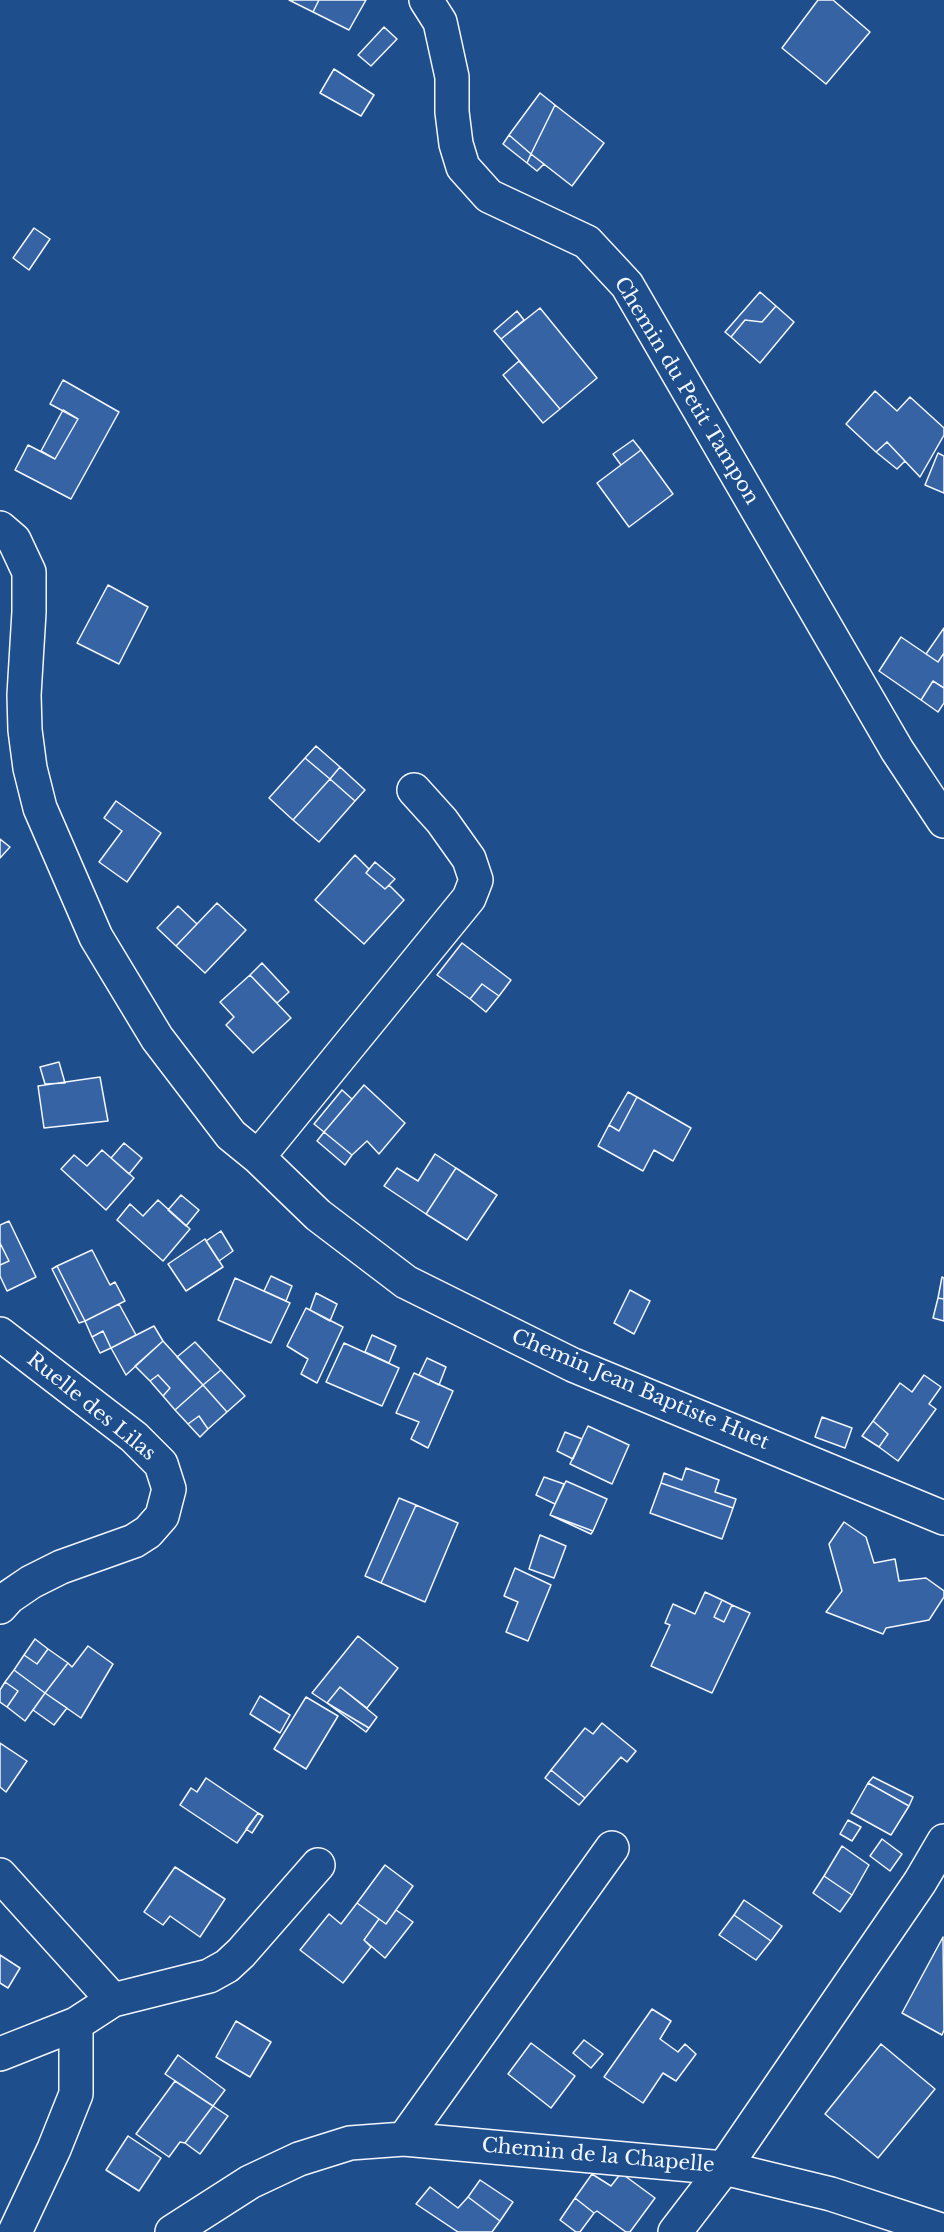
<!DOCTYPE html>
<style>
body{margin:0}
canvas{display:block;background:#1f4e8c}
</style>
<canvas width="944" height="2232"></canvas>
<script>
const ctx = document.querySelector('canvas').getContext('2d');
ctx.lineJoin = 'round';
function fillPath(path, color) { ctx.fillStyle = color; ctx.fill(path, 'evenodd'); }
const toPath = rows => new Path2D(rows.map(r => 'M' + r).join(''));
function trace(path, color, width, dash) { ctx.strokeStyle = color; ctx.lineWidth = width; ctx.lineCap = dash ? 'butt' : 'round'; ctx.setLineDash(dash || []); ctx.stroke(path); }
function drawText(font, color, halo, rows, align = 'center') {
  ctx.font = font + ' "Libre Baskerville",serif'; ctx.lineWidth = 4.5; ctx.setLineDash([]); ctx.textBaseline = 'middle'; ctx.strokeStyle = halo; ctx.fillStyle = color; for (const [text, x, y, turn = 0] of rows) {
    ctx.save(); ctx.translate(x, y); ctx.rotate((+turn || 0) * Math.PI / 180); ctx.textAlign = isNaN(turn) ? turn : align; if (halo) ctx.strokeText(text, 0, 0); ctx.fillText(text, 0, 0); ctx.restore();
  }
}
const building = toPath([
 [289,0,319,0,313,12,289,0],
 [319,0,366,0,349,30,313,12,319,0],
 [818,0,833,0,870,32,826,84,782,48,818,0],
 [384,27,397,39,371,66,358,55,384,27],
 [334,69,374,95,361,116,320,93,334,69],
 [540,93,555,105,531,154,509,135,540,93],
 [555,105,604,143,572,186,531,154,555,105],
 [509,135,531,154,527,163,503,144,509,135],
 [531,154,544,164,537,171,527,163,531,154],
 [34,228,50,239,29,270,13,258,34,228],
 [760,292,776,306,762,322,745,320,731,337,725,332,760,292],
 [776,306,794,322,760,363,731,337,745,320,762,322,776,306],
 [540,308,597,378,560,409,501,339,540,308],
 [517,311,524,320,501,339,494,331,517,311],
 [519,361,560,409,543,423,503,375,519,361],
 [63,380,119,412,71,499,15,470,28,445,55,459,78,419,50,404,63,380],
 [875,391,897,411,910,397,944,428,944,435,920,477,887,442,876,452,846,424,875,391],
 [63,410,78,419,55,459,41,451,63,410],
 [633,440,641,450,621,465,613,454,633,440],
 [887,442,905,461,897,469,876,452,887,442],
 [641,450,673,494,629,527,597,483,641,450],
 [938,453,944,456,944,493,925,485,938,453],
 [108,585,148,607,119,664,77,643,108,585],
 [944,628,944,653,938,662,926,654,944,628],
 [901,637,938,662,944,653,944,688,933,681,921,700,879,671,901,637],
 [933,681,944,688,944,703,938,712,921,700,933,681],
 [316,746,340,767,330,779,305,758,316,746],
 [305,758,330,779,293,820,269,798,305,758],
 [340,767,365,790,355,801,330,779,340,767],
 [330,779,355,801,319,842,293,820,330,779],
 [116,801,161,833,127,882,99,862,122,831,104,818,116,801],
 [0,839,10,847,0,858,0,839],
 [355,855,369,869,366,873,385,889,389,885,404,900,364,944,315,900,355,855],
 [375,862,395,879,385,889,366,873,375,862],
 [217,903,246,930,205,973,176,946,217,903],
 [178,906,197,924,176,946,157,928,178,906],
 [462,943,511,980,499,996,482,984,470,999,437,975,462,943],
 [262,963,289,992,277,1003,250,975,262,963],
 [250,975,291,1018,253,1053,226,1025,234,1017,220,1002,250,975],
 [482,984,499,996,486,1012,470,999,482,984],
 [59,1062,65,1083,45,1084,40,1067,59,1062],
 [100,1077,108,1121,44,1128,38,1086,100,1077],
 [364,1085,405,1123,379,1154,367,1141,352,1155,324,1132,364,1085],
 [342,1090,352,1099,324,1132,314,1124,342,1090],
 [628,1092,637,1097,619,1131,609,1125,628,1092],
 [637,1097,691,1128,673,1161,654,1150,643,1171,598,1146,609,1125,619,1131,637,1097],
 [324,1132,352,1155,345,1165,317,1141,324,1132],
 [124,1143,142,1158,129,1174,111,1158,124,1143],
 [102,1150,134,1178,106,1210,61,1169,74,1155,87,1166,102,1150],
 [435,1154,456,1168,426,1214,384,1186,397,1168,418,1181,435,1154],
 [456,1168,497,1195,467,1240,426,1214,456,1168],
 [181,1195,199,1210,186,1226,168,1210,181,1195],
 [158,1200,190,1229,163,1261,117,1220,130,1204,143,1216,158,1200],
 [9,1221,36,1277,7,1291,0,1276,0,1265,9,1261,0,1243,0,1225,9,1221],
 [221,1231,233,1251,219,1261,206,1241,221,1231],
 [205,1239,223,1267,186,1291,168,1264,205,1239],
 [0,1243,9,1261,0,1265,0,1243],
 [92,1250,110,1285,115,1282,125,1301,85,1321,57,1266,92,1250],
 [57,1266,85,1321,79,1323,52,1269,57,1266],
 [271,1276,292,1286,286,1301,264,1291,271,1276],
 [942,1277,944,1278,944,1299,938,1298,942,1277],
 [235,1278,290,1303,271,1343,218,1320,235,1278],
 [630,1290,650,1301,634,1334,614,1323,630,1290],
 [316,1293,337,1304,330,1321,310,1310,316,1293],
 [938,1298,944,1299,944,1321,933,1318,938,1298],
 [119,1304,136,1335,111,1348,103,1331,92,1337,85,1321,119,1304],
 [306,1308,343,1327,317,1383,301,1374,308,1359,287,1346,306,1308],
 [154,1326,163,1341,126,1375,111,1348,154,1326],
 [103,1331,111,1348,100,1353,92,1337,103,1331],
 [372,1335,396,1346,389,1363,365,1352,372,1335],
 [163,1341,203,1385,175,1410,163,1396,170,1388,158,1375,150,1381,135,1366,163,1341],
 [195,1342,221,1370,203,1385,177,1357,195,1342],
 [344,1343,399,1368,382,1406,326,1382,344,1343],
 [427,1358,446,1367,439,1385,419,1375,427,1358],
 [221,1370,245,1396,227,1412,203,1385,221,1370],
 [414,1373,453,1391,428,1448,411,1439,419,1422,396,1413,414,1373],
 [158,1375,170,1388,163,1396,150,1381,158,1375],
 [924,1375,941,1387,929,1404,936,1409,898,1461,879,1447,888,1434,873,1421,900,1383,912,1392,924,1375],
 [203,1385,227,1412,208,1429,199,1416,188,1424,175,1410,203,1385],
 [199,1416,208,1429,200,1437,188,1424,199,1416],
 [822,1417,852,1428,845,1448,815,1437,822,1417],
 [873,1421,888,1434,879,1447,862,1436,873,1421],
 [588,1426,629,1445,612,1484,570,1464,588,1426],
 [565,1432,582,1439,573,1459,557,1451,565,1432],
 [686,1468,719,1480,715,1492,736,1499,733,1508,661,1483,664,1473,682,1480,686,1468],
 [544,1477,564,1484,555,1504,536,1495,544,1477],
 [566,1481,607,1499,593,1531,550,1515,566,1481],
 [661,1483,733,1508,722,1539,650,1513,661,1483],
 [399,1498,416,1505,381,1583,365,1576,399,1498],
 [416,1505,458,1523,425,1602,381,1583,416,1505],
 [550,1515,593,1531,591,1534,550,1515],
 [844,1522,866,1537,874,1563,895,1559,899,1581,926,1578,944,1591,944,1597,929,1620,886,1628,883,1634,826,1612,842,1591,829,1544,844,1522],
 [540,1535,566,1546,554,1578,529,1569,540,1535],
 [515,1568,551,1585,528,1641,506,1632,518,1602,504,1596,515,1568],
 [705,1592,722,1600,714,1617,724,1622,732,1605,750,1613,712,1693,651,1666,670,1625,665,1623,673,1604,695,1614,705,1592],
 [722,1600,732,1605,724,1622,714,1617,722,1600],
 [358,1636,398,1668,367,1708,340,1687,327,1703,312,1693,358,1636],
 [35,1639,48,1649,37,1664,24,1655,35,1639],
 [88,1646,113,1664,81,1718,45,1693,68,1663,72,1667,88,1646],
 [48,1649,68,1663,45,1693,14,1670,24,1655,37,1664,48,1649],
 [14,1670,45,1693,25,1721,7,1707,18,1691,5,1682,14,1670],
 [5,1682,18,1691,7,1707,0,1702,0,1690,5,1682],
 [340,1687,377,1717,369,1728,327,1703,340,1687],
 [45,1693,67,1708,54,1725,33,1710,45,1693],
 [260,1696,290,1715,280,1733,250,1714,260,1696],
 [306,1697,338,1716,306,1769,274,1749,306,1697],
 [327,1703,369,1728,366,1732,327,1703],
 [602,1723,636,1751,627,1762,621,1757,585,1798,551,1770,585,1728,593,1734,602,1723],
 [0,1743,27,1761,6,1792,0,1787,0,1743],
 [551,1770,585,1798,579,1805,545,1778,551,1770],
 [873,1777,913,1797,909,1806,868,1783,873,1777],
 [206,1778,258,1813,237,1843,180,1805,191,1788,197,1792,206,1778],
 [868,1783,909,1806,891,1835,851,1813,868,1783],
 [258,1813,263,1816,252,1833,246,1829,258,1813],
 [848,1820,861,1827,852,1841,840,1834,848,1820],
 [882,1839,902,1854,890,1871,870,1856,882,1839],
 [842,1846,869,1865,852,1895,824,1876,842,1846],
 [385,1865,413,1886,386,1924,357,1903,385,1865],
 [175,1867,225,1899,200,1937,170,1916,163,1925,144,1912,175,1867],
 [824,1876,852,1895,840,1912,813,1893,824,1876],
 [744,1900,782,1926,771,1941,734,1915,744,1900],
 [357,1903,379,1919,364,1940,371,1947,343,1983,300,1950,329,1914,341,1924,357,1903],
 [396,1910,413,1922,385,1958,364,1940,379,1919,386,1924,396,1910],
 [734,1915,771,1941,756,1960,719,1935,734,1915],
 [943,1937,944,2030,942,2035,902,2013,943,1937],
 [0,1955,20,1968,8,1988,0,1983,0,1955],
 [652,2009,671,2021,660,2039,678,2052,685,2044,696,2054,676,2081,663,2073,643,2103,604,2077,652,2009],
 [236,2021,271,2042,250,2077,216,2057,236,2021],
 [584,2040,603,2054,591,2068,573,2053,584,2040],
 [531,2043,575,2076,551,2108,508,2074,531,2043],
 [881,2044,935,2089,878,2158,825,2114,881,2044],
 [178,2055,225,2090,213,2106,165,2074,178,2055],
 [175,2081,213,2106,185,2143,180,2142,169,2157,136,2134,175,2081],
 [213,2106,228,2116,200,2154,185,2143,213,2106],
 [128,2136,161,2158,139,2191,106,2170,128,2136],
 [621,2173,655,2198,630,2232,626,2232,597,2211,594,2213,575,2198,592,2174,611,2186,621,2173],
 [480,2180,513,2202,500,2221,468,2197,480,2180],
 [430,2187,458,2208,468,2197,500,2221,492,2232,458,2232,416,2204,430,2187],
 [575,2198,594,2213,580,2232,576,2232,560,2220,575,2198]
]);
const minor = toPath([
 [426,0,440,22,452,77,452,112,456,144,463,167,489,196,587,242,627,285,897,750,944,821],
 [0,528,14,540,29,572,29,612,24,695,25,730,30,768,40,808,96,937,157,1038,231,1135,258,1157,318,1215,406,1282,573,1365,944,1518],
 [258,1157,469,898,476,880,469,859,442,821,414,790],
 [0,1334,134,1437,161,1464,169,1489,162,1516,148,1532,134,1541,61,1567,31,1582,9,1597,0,1607],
 [0,1875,113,2000],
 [76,2024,113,2000,209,1976,227,1966,241,1953,318,1865],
 [0,2054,76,2024,76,2094,54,2149,15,2232],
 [404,2139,612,1848],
 [172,2232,250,2182,299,2159,350,2143,404,2139,724,2168,920,1882,944,1841],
 [675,2232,724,2168,831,2194,944,2231]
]);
const streetNames = [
 ["Chemin du Petit Tampon",686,391,59],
 ["Chemin Jean Baptiste Huet",640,1390,23],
 ["Ruelle des Lilas",91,1407,39],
 ["Chemin de la Chapelle",598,2156,5]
];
fillPath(building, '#3563a3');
trace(building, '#f2f6ff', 1.5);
trace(minor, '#f2f6ff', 36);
trace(minor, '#1f4e8c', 33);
drawText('20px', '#f2f6ff', '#1f4e8c', streetNames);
</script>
